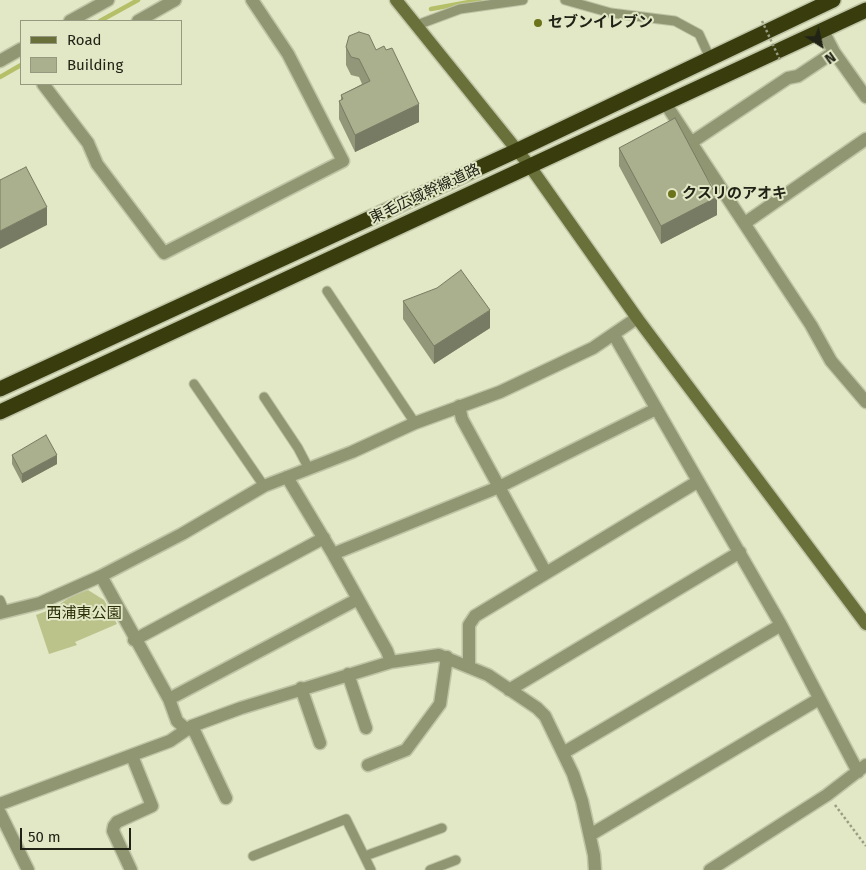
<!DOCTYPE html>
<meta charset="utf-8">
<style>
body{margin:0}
#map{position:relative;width:866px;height:870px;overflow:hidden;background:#e2e7c5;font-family:"Fira Sans",sans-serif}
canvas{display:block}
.legend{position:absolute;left:20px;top:20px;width:162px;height:65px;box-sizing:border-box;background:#e2e7c5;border:1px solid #95997f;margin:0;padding:6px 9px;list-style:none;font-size:15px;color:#212316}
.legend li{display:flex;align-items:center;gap:10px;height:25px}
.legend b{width:25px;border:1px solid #95997f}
.north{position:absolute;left:796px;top:20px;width:50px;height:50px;-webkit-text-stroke:4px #e2e7c5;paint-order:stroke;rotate:145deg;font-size:14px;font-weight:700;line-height:20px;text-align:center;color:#212316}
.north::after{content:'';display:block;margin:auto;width:18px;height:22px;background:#212316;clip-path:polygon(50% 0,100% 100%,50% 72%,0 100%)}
.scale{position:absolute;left:20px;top:828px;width:111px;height:22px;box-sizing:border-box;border:2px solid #212316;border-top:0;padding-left:6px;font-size:15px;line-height:18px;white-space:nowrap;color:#212316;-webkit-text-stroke:4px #e2e7c5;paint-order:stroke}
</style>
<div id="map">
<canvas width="866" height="870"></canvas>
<ul class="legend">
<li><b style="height:6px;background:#6a703a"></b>Road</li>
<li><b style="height:14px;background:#aab08e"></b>Building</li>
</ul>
<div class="north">N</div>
<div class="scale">50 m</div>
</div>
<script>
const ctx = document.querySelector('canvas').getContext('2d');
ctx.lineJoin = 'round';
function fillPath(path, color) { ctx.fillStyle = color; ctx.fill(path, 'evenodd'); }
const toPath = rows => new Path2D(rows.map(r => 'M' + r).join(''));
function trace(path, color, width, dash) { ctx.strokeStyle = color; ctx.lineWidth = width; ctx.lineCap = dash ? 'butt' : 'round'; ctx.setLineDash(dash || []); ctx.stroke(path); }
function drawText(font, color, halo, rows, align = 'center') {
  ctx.font = font + ' "Fira Sans","Noto Sans JP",sans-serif'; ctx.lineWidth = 4; ctx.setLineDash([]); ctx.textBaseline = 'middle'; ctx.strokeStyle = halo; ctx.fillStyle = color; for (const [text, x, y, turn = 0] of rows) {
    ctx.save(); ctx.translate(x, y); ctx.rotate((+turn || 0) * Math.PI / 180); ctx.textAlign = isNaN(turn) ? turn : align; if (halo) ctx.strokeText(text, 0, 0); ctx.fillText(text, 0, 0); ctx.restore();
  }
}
const green = toPath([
 [88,590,104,600,117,624,75,642,77,645,49,654,36,615,52,609,72,596]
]);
const stream = toPath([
 [431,9,480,0],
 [100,21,138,0],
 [0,77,21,65]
]);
const path = toPath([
 [835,805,866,846]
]);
const lane = toPath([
 [565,0,611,13,675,21,699,34,710,58],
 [417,25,460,9,523,0],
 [327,291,415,423],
 [194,384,264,486],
 [264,397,298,448,309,469],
 [0,600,5,612],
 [253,856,346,819,371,870],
 [365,856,442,828],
 [430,870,456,860]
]);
const street = toPath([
 [70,21,108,0],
 [138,21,175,0],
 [823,31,834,52,866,97],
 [0,61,21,49],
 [43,84,88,143,97,164,164,253,343,161,288,54,252,0],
 [665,103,811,325,831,361,866,402],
 [692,142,788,78,798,76,834,52],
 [745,223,866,139],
 [614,335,781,625,858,772],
 [459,406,462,419,546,573],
 [287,477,333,554,387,651,391,662],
 [333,554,499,487,656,409],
 [101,576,169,699,177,721,187,730],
 [0,613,40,603,101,576,182,534,264,486,352,452,415,423,500,392,593,348,637,318],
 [134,640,324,538],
 [469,666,469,625,475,616,697,482],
 [348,674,366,728],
 [301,688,320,743],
 [509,690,740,552],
 [169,699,358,599],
 [192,726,226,798],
 [563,753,781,625],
 [368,765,406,750,440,704,447,657],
 [0,804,170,741,192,726,241,708,391,662,439,655,488,675,537,708,545,716,573,774,582,801,594,855,595,870],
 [0,813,28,870],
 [590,835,819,699],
 [131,870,113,831,114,826,117,822,152,806,132,756],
 [710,870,827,795,866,765]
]);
const secondary = toPath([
 [396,0,529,165,637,318,866,624]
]);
const highway = toPath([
 [0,389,518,150,833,0],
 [0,412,866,10]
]);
const pathBridge = toPath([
 [762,21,780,60]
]);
const wall = toPath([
 [346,47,376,50,419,122,355,152,339,119,339,101,341,100,341,95,362,84,359,77,351,75,346,65],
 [619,148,717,215,661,244,619,166],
 [403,301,490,328,434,364,403,319],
 [12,455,57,464,22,483,12,464]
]);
const shadedWall = toPath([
 [419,104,419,122,355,152,355,135],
 [717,197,717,215,661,244,661,226],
 [47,207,47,225,0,249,0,231],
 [490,310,490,328,434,364,434,346],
 [57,455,57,464,22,483,22,474]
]);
const building = toPath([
 [359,32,369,35,376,50,384,46,386,50,392,48,419,104,355,135,339,101,343,99,341,95,370,81,359,59,351,57,346,47,349,36,359,32],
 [675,118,717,197,661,226,619,148,675,118],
 [26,167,47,207,0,231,0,180,26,167],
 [461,270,490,310,434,346,403,301,437,288,461,270],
 [46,435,57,455,22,474,12,455,46,435]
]);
const markers = [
 [538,23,5,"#6b731b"],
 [672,194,5,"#6b731b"]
];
const poiNames = [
 ["セブンイレブン",548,23],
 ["クスリのアオキ",682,194]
];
const streetNames = [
 ["東毛広域幹線道路",425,194,-25]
];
const parkNames = [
 ["西浦東公園",84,614]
];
fillPath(green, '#bbc38b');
trace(stream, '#b4bf67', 4.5);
trace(lane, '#bfc4a6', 11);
trace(street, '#bfc4a6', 15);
trace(secondary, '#bfc4a6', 15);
trace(highway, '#bfc4a6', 18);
trace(path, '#999d83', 2.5, [2.5, 2.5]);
trace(lane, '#919672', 9);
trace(street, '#919672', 12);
trace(secondary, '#6a703a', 12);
trace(highway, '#393d0d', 15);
trace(pathBridge, '#999d83', 2.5, [2.5, 2.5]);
fillPath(wall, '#92977a');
fillPath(shadedWall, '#777b63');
fillPath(building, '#aab08e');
trace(building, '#777b63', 1);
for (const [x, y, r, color] of markers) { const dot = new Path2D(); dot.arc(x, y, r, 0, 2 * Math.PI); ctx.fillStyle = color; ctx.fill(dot); trace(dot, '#e2e7c5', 2); }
drawText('bold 15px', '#212316', '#e2e7c5', poiNames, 'left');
drawText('15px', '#212316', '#e2e7c5', streetNames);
drawText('15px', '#2c3009', '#e2e7c5', parkNames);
</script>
